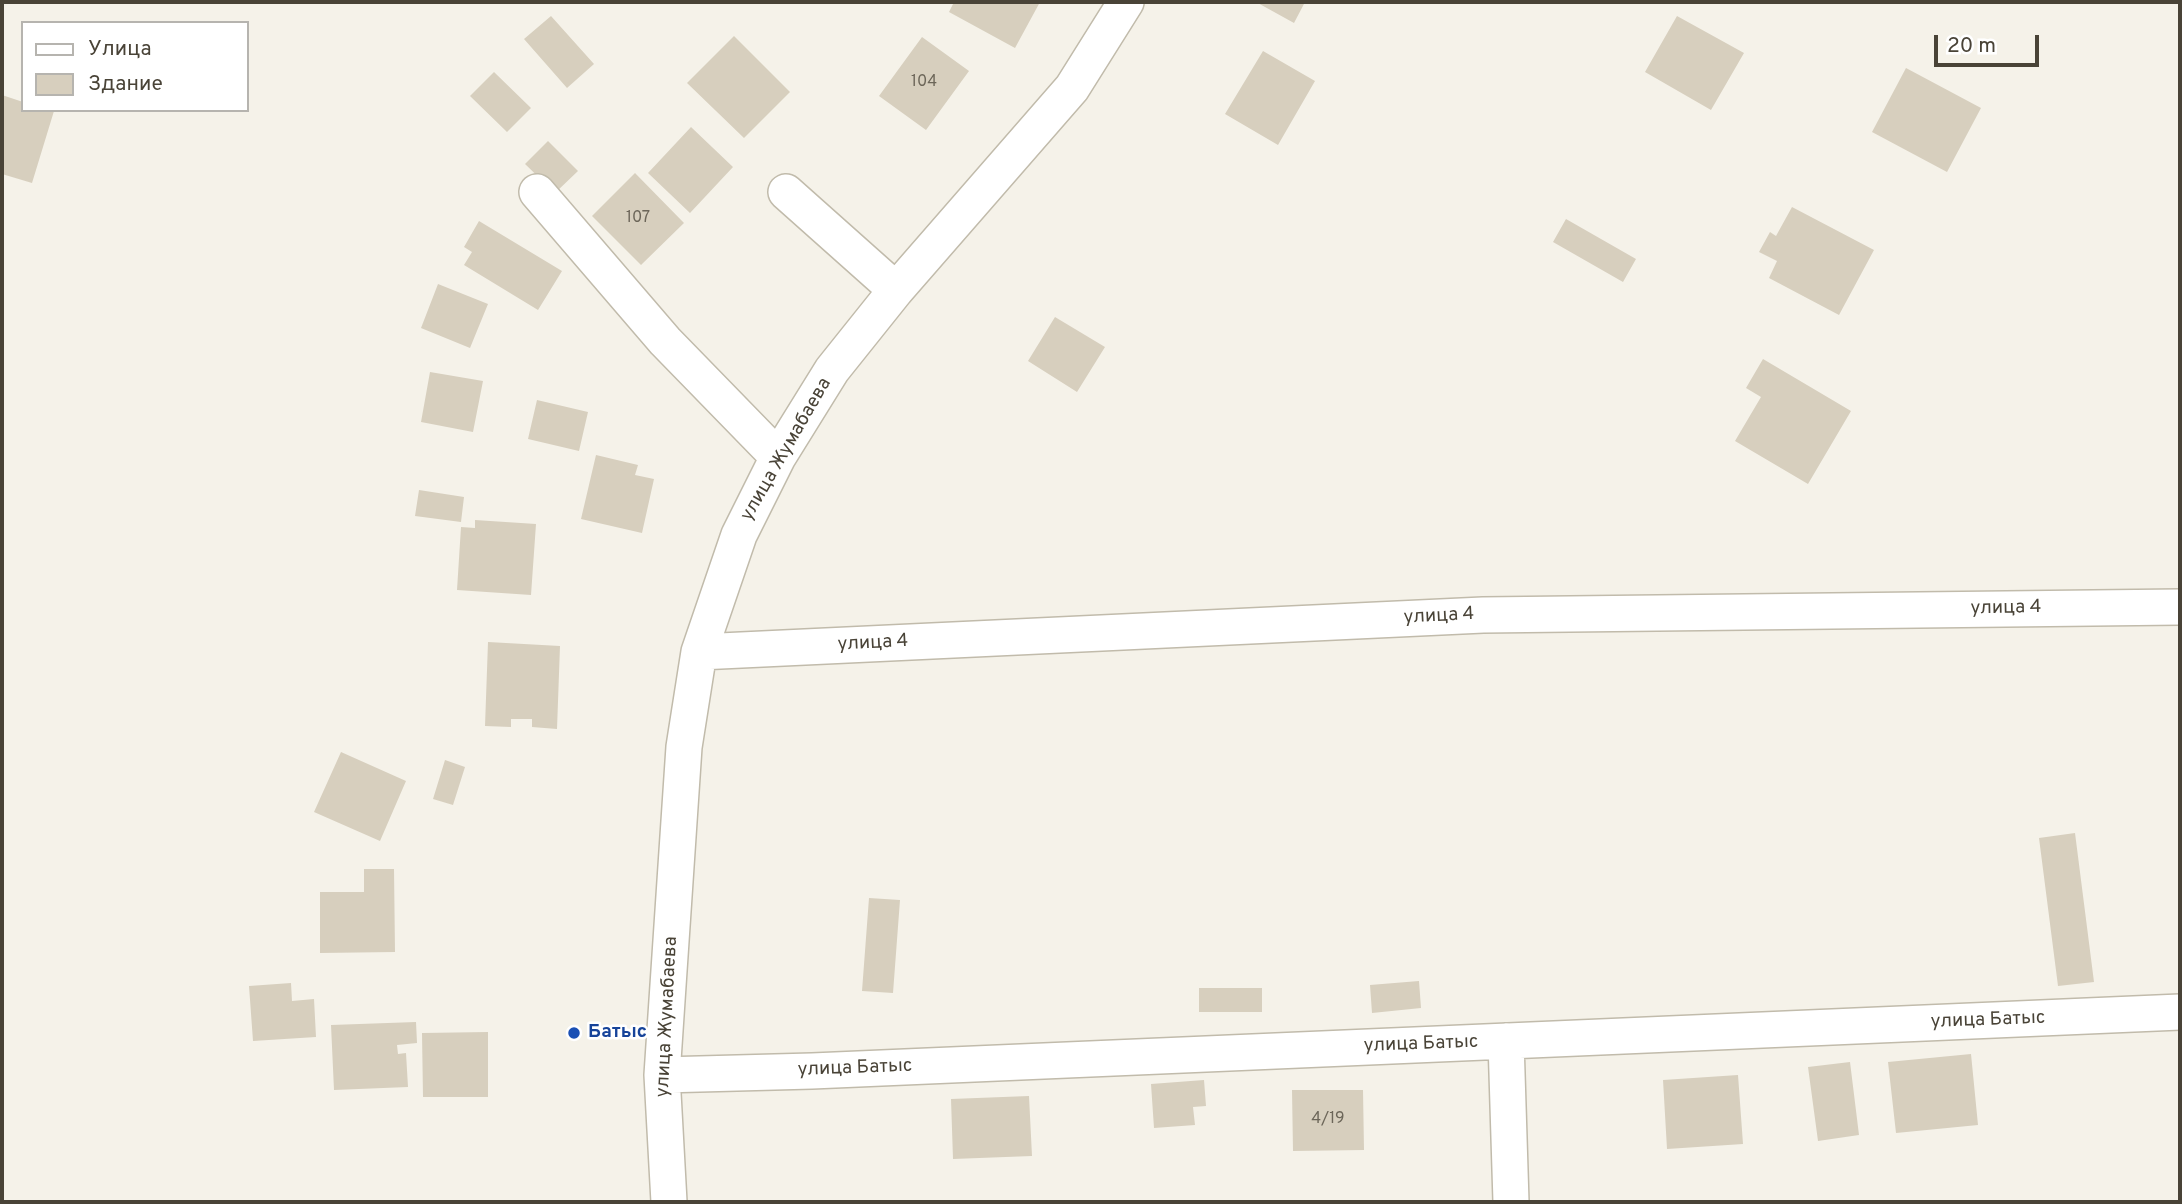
<!DOCTYPE html>
<meta charset="utf-8">
<style>
body{margin:0}
#map{position:relative;width:2182px;height:1204px;overflow:hidden;background:#f5f2e9;font-family:Overpass,sans-serif}
canvas{display:block}
.frame{position:absolute;inset:0;border:4px solid #494337;pointer-events:none}
.legend{position:absolute;left:21px;top:21px;width:228px;height:91px;box-sizing:border-box;background:#fff;border:2px solid #b6b4af;margin:0;padding:9px 12px;list-style:none;font-size:21px;color:#494337}
.legend li{display:flex;align-items:center;gap:14px;height:35px}
.legend b{width:35px;border:2px solid #b6b4af}
.scale{position:absolute;left:1934px;top:35px;width:105px;height:32px;box-sizing:border-box;border:4px solid #494337;border-top:0;padding-left:9px;font-size:21px;line-height:24px;white-space:nowrap;color:#494337;-webkit-text-stroke:5px #fff;paint-order:stroke}
</style>
<div id="map">
<canvas width="2182" height="1204"></canvas>
<div class="frame"></div>
<ul class="legend">
<li><b style="height:9px;background:#fff"></b>Улица</li>
<li><b style="height:19px;background:#d7cfbe"></b>Здание</li>
</ul>
<div class="scale">20 m</div>
</div>
<script>
const ctx = document.querySelector('canvas').getContext('2d');
ctx.lineJoin = 'round';
function fillPath(path, color) { ctx.fillStyle = color; ctx.fill(path, 'evenodd'); }
const toPath = rows => new Path2D(rows.map(r => 'M' + r).join(''));
function trace(path, color, width, dash) { ctx.strokeStyle = color; ctx.lineWidth = width; ctx.lineCap = dash ? 'butt' : 'round'; ctx.setLineDash(dash || []); ctx.stroke(path); }
function drawText(font, color, halo, rows, align = 'center') {
  ctx.font = font + ' Overpass,sans-serif'; ctx.lineWidth = 5; ctx.setLineDash([]); ctx.textBaseline = 'middle'; ctx.strokeStyle = halo; ctx.fillStyle = color; for (const [text, x, y, turn = 0] of rows) {
    ctx.save(); ctx.translate(x, y); ctx.rotate((+turn || 0) * Math.PI / 180); ctx.textAlign = isNaN(turn) ? turn : align; if (halo) ctx.strokeText(text, 0, 0); ctx.fillText(text, 0, 0); ctx.restore();
  }
}
const building = toPath([
 [954,2,1040,2,1015,48,949,12],
 [1256,2,1305,2,1294,23],
 [551,16,594,64,567,88,524,39],
 [1677,16,1744,53,1711,110,1645,72],
 [734,36,790,92,744,138,687,83],
 [922,37,969,71,926,130,879,96],
 [1263,51,1315,81,1278,145,1225,114],
 [1906,68,1981,108,1947,172,1872,132],
 [494,72,531,108,507,132,470,96],
 [2,95,23,102,23,110,54,111,32,183,2,174],
 [691,127,733,167,690,213,648,173],
 [548,141,578,171,555,193,525,164],
 [635,173,684,223,641,265,592,216],
 [1792,207,1874,250,1839,315,1769,278,1777,261,1759,252,1770,232,1776,236],
 [1566,219,1636,259,1623,282,1553,242],
 [479,221,562,271,538,310,464,265,472,252,464,247],
 [438,284,488,304,470,348,421,328],
 [1055,317,1105,347,1077,392,1028,361],
 [1763,359,1851,411,1808,484,1735,441,1761,397,1746,388],
 [430,372,483,381,473,432,421,422],
 [537,400,588,412,579,451,528,439],
 [596,455,638,465,635,475,654,479,642,533,581,519],
 [419,490,464,497,461,522,415,516],
 [475,520,536,524,531,595,457,590,461,527,475,528],
 [488,642,560,646,557,729,532,727,532,719,511,719,511,727,485,726],
 [341,752,406,781,380,841,314,812],
 [445,760,465,767,453,805,433,799],
 [2075,833,2094,982,2058,986,2039,838],
 [364,869,394,869,395,952,320,953,320,892,364,892],
 [869,898,900,900,893,993,862,991],
 [1419,981,1421,1008,1372,1013,1370,985],
 [291,983,292,1001,314,999,316,1037,253,1041,249,986],
 [1199,988,1262,988,1262,1012,1199,1012],
 [416,1022,417,1043,397,1045,398,1054,406,1053,408,1087,334,1090,331,1025],
 [488,1032,488,1097,423,1097,422,1033],
 [1971,1054,1978,1125,1896,1133,1888,1062],
 [1850,1062,1859,1135,1818,1141,1808,1067],
 [1738,1075,1743,1144,1667,1149,1663,1080],
 [1204,1080,1206,1106,1193,1107,1195,1125,1154,1128,1151,1084],
 [1292,1090,1363,1090,1364,1150,1293,1151],
 [1029,1096,1032,1156,953,1159,951,1099]
]);
const street = toPath([
 [537,192,665,341,778,457],
 [786,192,896,290],
 [699,652,1483,615,2180,607],
 [1506,1041,1511,1202],
 [662,1075,812,1071,2180,1012],
 [669,1202,662,1075,684,747,699,652,739,535,778,457,832,370,896,290,1072,88,1126,2]
]);
const markers = [
 [574,1033,7,"#1a4fb4"]
];
const numberNames = [
 ["104",924,83],
 ["107",638,219],
 ["4/19",1328,1120]
];
const streetNames = [
 ["улица Жумабаева",787,450,-60],
 ["улица 4",2006,609,-1],
 ["улица 4",1439,617,-3],
 ["улица 4",873,644,-3],
 ["улица Жумабаева",668,1017,-87],
 ["улица Батыс",1988,1021,-2],
 ["улица Батыс",1421,1045,-2],
 ["улица Батыс",855,1069,-2]
];
const transitNames = [
 ["Батыс",588,1033]
];
fillPath(building, '#d7cfbe');
trace(street, '#c1bbab', 38);
trace(street, '#fff', 35);
for (const [x, y, r, color] of markers) { const dot = new Path2D(); dot.arc(x, y, r, 0, 2 * Math.PI); ctx.fillStyle = color; ctx.fill(dot); trace(dot, '#fff', 2.5); }
drawText('16px', '#6c6659', null, numberNames);
drawText('19px', '#494337', '#fff', streetNames);
drawText('bold 19px', '#164399', '#fff', transitNames, 'left');
</script>
